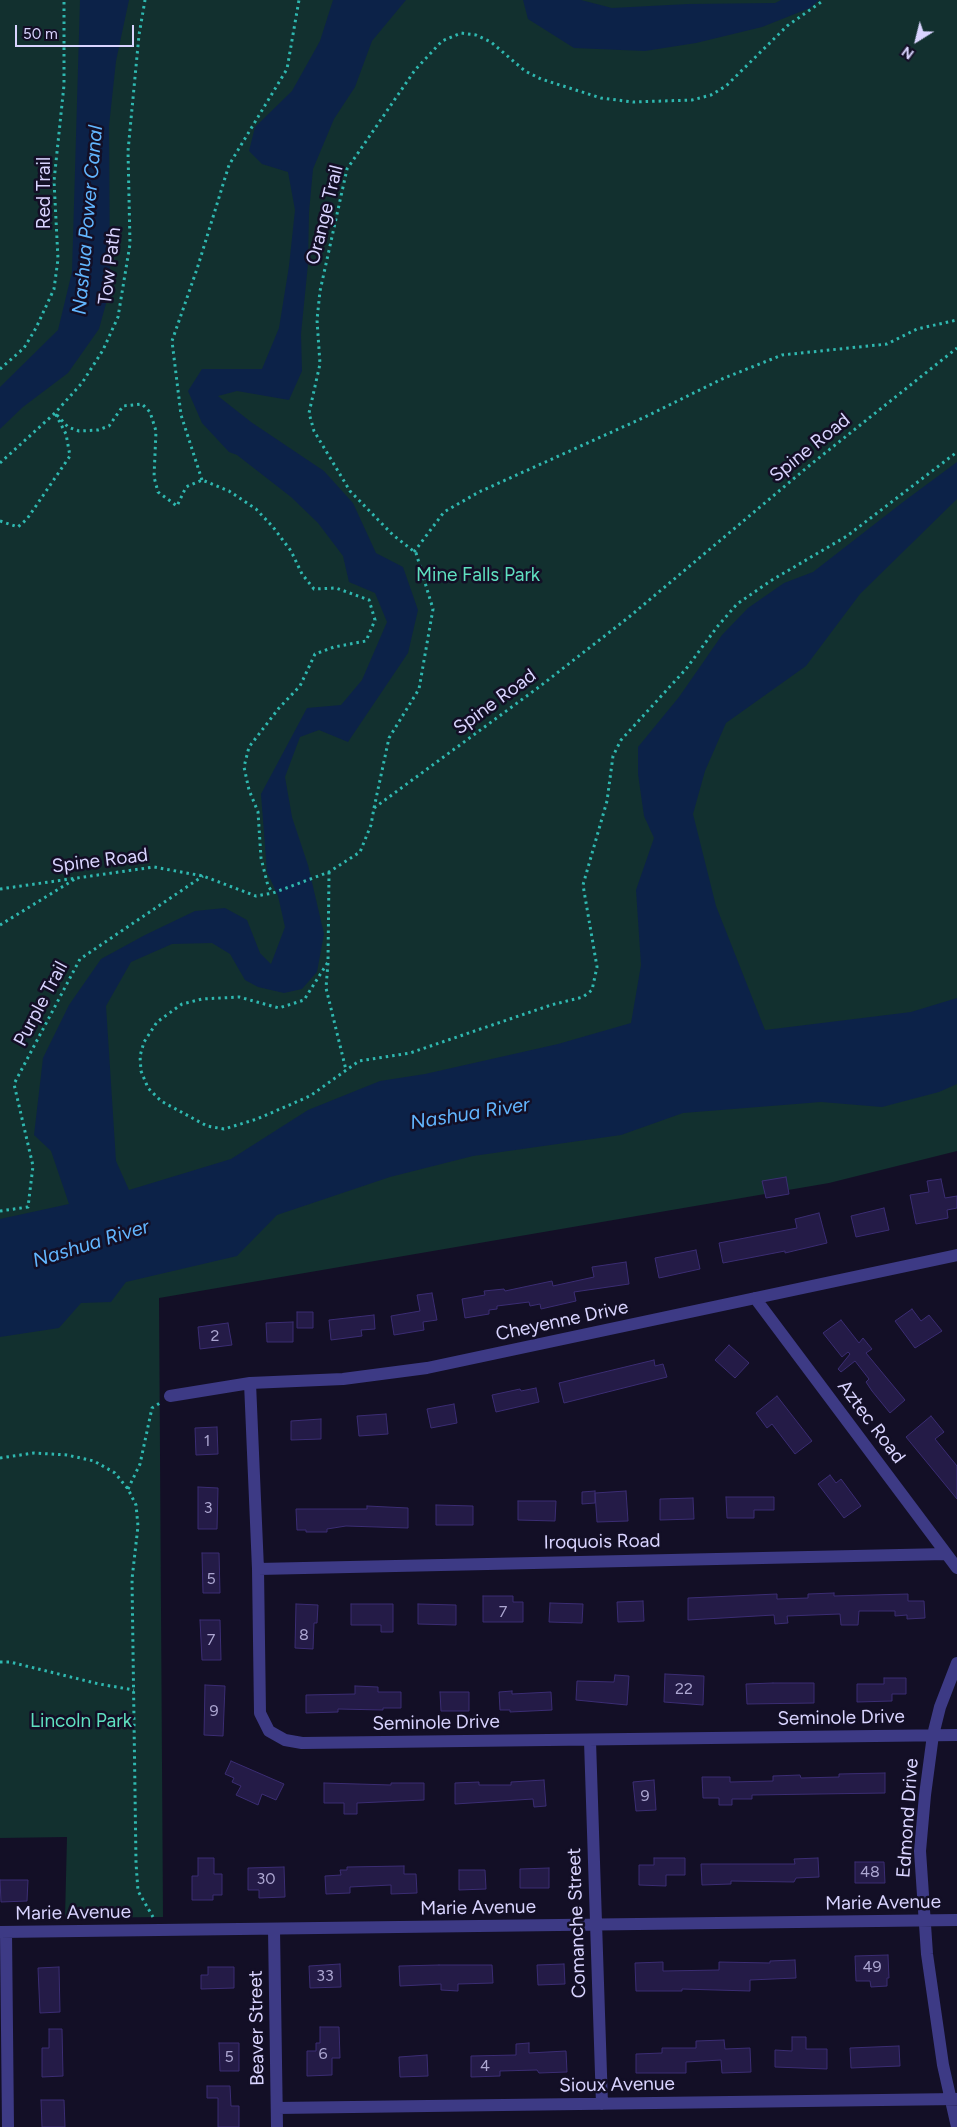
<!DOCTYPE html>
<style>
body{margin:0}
#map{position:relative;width:957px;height:2127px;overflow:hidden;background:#130f26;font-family:Figtree,sans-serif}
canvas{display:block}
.north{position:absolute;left:892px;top:15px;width:50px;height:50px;-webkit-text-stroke:4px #130f26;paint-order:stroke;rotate:216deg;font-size:14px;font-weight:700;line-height:20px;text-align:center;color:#d9d4ff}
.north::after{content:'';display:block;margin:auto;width:18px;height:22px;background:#d9d4ff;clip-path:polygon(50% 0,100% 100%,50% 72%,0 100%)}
.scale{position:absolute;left:15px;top:25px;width:119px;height:22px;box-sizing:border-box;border:2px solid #d9d4ff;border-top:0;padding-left:6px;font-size:15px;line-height:18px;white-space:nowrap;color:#d9d4ff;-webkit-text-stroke:4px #130f26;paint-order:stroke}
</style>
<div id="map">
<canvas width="957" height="2127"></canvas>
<div class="north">N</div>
<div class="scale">50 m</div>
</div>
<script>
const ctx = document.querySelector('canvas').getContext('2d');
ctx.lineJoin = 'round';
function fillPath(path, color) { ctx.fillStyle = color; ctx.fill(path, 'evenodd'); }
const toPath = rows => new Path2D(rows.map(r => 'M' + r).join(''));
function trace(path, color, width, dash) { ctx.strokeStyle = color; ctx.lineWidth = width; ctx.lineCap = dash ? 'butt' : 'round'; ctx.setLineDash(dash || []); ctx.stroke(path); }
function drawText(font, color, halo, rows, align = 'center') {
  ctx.font = font + ' Figtree,sans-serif'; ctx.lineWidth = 5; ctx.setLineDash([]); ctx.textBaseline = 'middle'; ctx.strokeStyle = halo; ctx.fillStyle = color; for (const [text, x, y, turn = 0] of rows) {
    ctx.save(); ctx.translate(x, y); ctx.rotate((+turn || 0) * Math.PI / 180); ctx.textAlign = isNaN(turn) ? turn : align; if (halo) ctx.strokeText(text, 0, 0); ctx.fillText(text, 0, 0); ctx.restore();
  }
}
const green = toPath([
 [0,0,957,0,957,1151,829,1183,159,1298,163,1917,65,1918,67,1837,0,1838]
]);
const water = toPath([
 [80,0,129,0,116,61,109,126,110,289,99,329,68,373,23,407,0,429,0,387,58,330,72,272],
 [333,0,406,0,372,41,355,87,334,119,313,169,309,212,308,264,301,334,302,371,289,400,237,391,218,396,251,422,324,471,353,503,376,553,403,567,418,610,408,653,348,742,319,730,300,737,285,777,292,817,308,865,324,934,317,972,302,989,284,993,258,987,245,980,230,954,212,943,172,944,131,962,106,1006,116,1161,129,1190,231,1159,308,1110,380,1081,425,1074,558,1044,631,1023,641,965,636,890,654,838,644,816,638,774,638,747,679,697,722,635,748,608,784,583,813,572,903,502,957,462,957,499,860,594,806,666,726,723,705,771,693,814,716,906,765,1030,911,1012,957,998,957,1084,939,1092,882,1107,821,1102,683,1113,621,1135,473,1156,390,1177,277,1215,237,1256,126,1282,111,1302,81,1303,59,1328,0,1337,0,1219,69,1204,51,1151,34,1135,43,1058,69,1005,101,959,145,935,195,911,225,908,247,920,260,953,271,964,285,927,278,896,267,872,261,794,307,708,341,705,362,680,387,622,375,593,349,582,343,556,318,523,291,497,237,455,229,452,202,423,188,391,202,369,262,369,279,328,289,266,295,210,288,172,262,164,249,151,255,127,292,91,320,41],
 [523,0,581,0,612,8,688,4,775,3,781,0,819,0,810,8,762,27,696,43,645,51,574,48,528,19]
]);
const building = toPath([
 [786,1177,789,1194,766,1198,762,1181,786,1177],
 [941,1179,945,1198,957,1196,957,1208,947,1210,948,1218,916,1224,910,1195,929,1192,927,1181,941,1179],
 [884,1208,889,1230,856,1237,851,1216,884,1208],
 [819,1213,827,1243,785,1253,785,1251,723,1263,719,1243,797,1228,795,1219,819,1213],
 [696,1250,700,1269,659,1278,655,1258,696,1250],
 [626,1262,629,1284,574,1292,576,1301,541,1309,540,1304,530,1306,529,1302,497,1306,497,1309,489,1310,489,1314,465,1318,462,1299,485,1295,484,1291,504,1289,505,1291,552,1281,553,1286,594,1277,592,1267,626,1262],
 [432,1293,437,1320,423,1322,424,1330,394,1335,391,1316,420,1311,417,1295,432,1293],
 [912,1309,921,1321,929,1315,942,1331,915,1348,895,1321,912,1309],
 [297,1312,313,1312,313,1328,297,1328,297,1312],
 [374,1315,375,1329,361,1330,362,1336,331,1340,329,1320,374,1315],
 [841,1320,859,1343,863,1338,872,1349,866,1353,905,1400,890,1413,872,1391,866,1382,869,1379,855,1361,841,1372,838,1369,850,1354,848,1352,842,1357,823,1333,841,1320],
 [293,1322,293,1342,267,1342,266,1323,293,1322],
 [228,1323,232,1345,200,1349,198,1327,228,1323],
 [729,1345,749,1363,735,1378,715,1360,729,1345],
 [654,1360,655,1366,663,1364,667,1377,564,1403,559,1383,654,1360],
 [536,1388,539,1402,496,1412,492,1395,520,1389,521,1391,536,1388],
 [777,1396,812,1441,795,1454,772,1424,767,1428,756,1413,777,1396],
 [454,1404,457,1423,431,1428,427,1409,454,1404],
 [386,1414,388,1434,359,1436,357,1416,386,1414],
 [931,1416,944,1432,935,1439,957,1466,957,1499,906,1437,931,1416],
 [321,1419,321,1439,291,1440,291,1421,321,1419],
 [217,1427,218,1454,196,1455,195,1428,217,1427],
 [830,1475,836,1483,841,1479,861,1506,844,1518,818,1484,830,1475],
 [198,1487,218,1488,217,1529,198,1529,198,1487],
 [595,1491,595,1503,582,1504,582,1492,595,1491],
 [626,1491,628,1521,597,1522,595,1493,626,1491],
 [726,1497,774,1497,774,1510,754,1510,754,1518,727,1518,726,1497],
 [693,1498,694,1519,660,1520,660,1499,693,1498],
 [518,1501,556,1501,555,1521,518,1520,518,1501],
 [436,1505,473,1506,473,1525,436,1525,436,1505],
 [367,1506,408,1508,408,1528,346,1526,327,1529,327,1532,306,1532,306,1530,297,1530,296,1509,367,1509,367,1506],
 [202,1553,219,1553,220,1593,203,1593,202,1553],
 [834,1593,834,1596,908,1594,908,1601,924,1601,925,1618,907,1619,907,1615,895,1616,895,1611,859,1611,858,1625,841,1625,840,1614,787,1616,788,1623,775,1624,774,1615,688,1620,688,1598,777,1594,777,1599,808,1598,808,1594,834,1593],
 [483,1596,513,1596,513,1602,523,1602,523,1622,483,1622,483,1596],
 [643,1601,644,1621,618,1622,617,1602,643,1601],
 [550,1603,583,1604,582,1623,549,1622,550,1603],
 [296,1604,318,1605,317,1623,314,1623,313,1649,295,1648,296,1604],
 [351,1604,393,1604,393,1632,381,1632,381,1625,351,1625,351,1604],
 [418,1604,456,1605,456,1625,418,1624,418,1604],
 [200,1620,220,1620,221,1660,202,1660,200,1620],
 [665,1674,704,1676,703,1705,664,1702,665,1674],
 [615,1675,629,1676,627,1705,576,1700,577,1681,614,1682,615,1675],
 [884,1678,906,1678,906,1694,892,1694,892,1701,857,1702,857,1684,884,1684,884,1678],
 [773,1683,814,1683,814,1703,747,1704,746,1684,773,1683],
 [205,1685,225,1686,223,1736,204,1735,205,1685],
 [355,1686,378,1687,378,1692,401,1692,401,1708,383,1708,383,1710,338,1709,338,1712,306,1713,306,1695,355,1694,355,1686],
 [512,1691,512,1694,551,1692,552,1710,510,1712,510,1710,500,1710,499,1692,512,1691],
 [440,1692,469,1692,469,1711,441,1711,440,1692],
 [231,1761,284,1784,276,1800,262,1794,258,1805,236,1795,241,1786,232,1782,234,1778,225,1774,231,1761],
 [885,1773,885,1793,752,1795,752,1799,732,1799,732,1805,719,1805,719,1798,703,1798,702,1777,730,1777,730,1782,773,1781,773,1776,800,1775,801,1778,839,1777,839,1774,885,1773],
 [544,1780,546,1806,534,1807,533,1799,455,1804,455,1783,479,1782,479,1785,511,1785,511,1782,544,1780],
 [654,1780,656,1810,636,1811,633,1782,654,1780],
 [324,1783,391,1785,391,1783,424,1783,424,1800,357,1803,357,1814,344,1814,344,1803,324,1803,324,1783],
 [198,1858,214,1858,214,1874,222,1874,222,1895,213,1895,213,1900,192,1900,192,1876,198,1876,198,1858],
 [654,1858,685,1858,685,1875,666,1875,666,1886,639,1885,639,1865,654,1865,654,1858],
 [818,1858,819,1877,796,1878,794,1882,731,1881,731,1884,702,1885,701,1864,795,1864,794,1859,818,1858],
 [855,1862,884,1862,885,1883,855,1883,855,1862],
 [404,1866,404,1874,416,1874,417,1893,391,1894,391,1885,350,1887,350,1893,326,1894,325,1876,341,1875,340,1870,347,1870,347,1867,404,1866],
 [284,1867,285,1897,259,1898,259,1890,248,1890,248,1868,284,1867],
 [549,1868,549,1888,520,1888,520,1869,549,1868],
 [459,1870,485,1870,486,1889,459,1890,459,1870],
 [0,1880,28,1880,27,1901,1,1902,0,1880],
 [888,1955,889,1978,887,1978,887,1986,871,1987,870,1981,856,1981,855,1956,888,1955],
 [795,1960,796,1978,750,1980,750,1991,682,1989,682,1991,636,1991,635,1963,663,1962,663,1971,719,1970,719,1962,770,1963,770,1961,795,1960],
 [340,1964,341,1987,310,1988,309,1966,340,1964],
 [564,1964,565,1984,538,1985,537,1965,564,1964],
 [439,1965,492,1965,493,1983,458,1984,458,1991,441,1990,441,1984,400,1986,399,1966,439,1965],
 [59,1967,60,2012,40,2013,38,1968,59,1967],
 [208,1967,234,1967,234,1988,201,1989,201,1975,208,1975,208,1967],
 [320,2027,339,2027,340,2058,332,2058,332,2075,307,2076,307,2051,316,2051,316,2043,320,2043,320,2027],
 [49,2029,62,2029,63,2076,42,2077,42,2048,49,2048,49,2029],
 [792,2037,806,2037,806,2049,827,2049,827,2069,775,2067,775,2050,792,2051,792,2037],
 [724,2040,725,2049,750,2048,751,2072,722,2073,721,2060,686,2062,686,2073,636,2073,636,2054,662,2053,662,2048,696,2048,696,2041,724,2040],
 [219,2043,239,2043,239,2071,220,2071,219,2043],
 [529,2043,529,2053,566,2051,567,2072,539,2073,537,2070,500,2071,500,2076,471,2077,471,2056,516,2055,516,2044,529,2043],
 [899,2046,900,2066,851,2068,850,2048,899,2046],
 [427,2055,428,2076,400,2077,399,2057,427,2055],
 [207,2086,230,2086,231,2106,239,2106,239,2127,218,2127,218,2098,207,2098,207,2086],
 [41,2100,64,2100,65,2127,42,2127,41,2100]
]);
const path = toPath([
 [0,369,24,348,36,328,54,289,58,259,54,181,64,85,64,0],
 [0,463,55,413,82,383,103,350,118,317,130,244,128,151,139,35,145,0],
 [202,480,181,415,172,341,197,269,229,165,287,69,299,0],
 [0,521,18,527,27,519,70,456,66,434,55,413,68,427,79,431,98,430,109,426,123,406,142,404,150,412,156,431,154,477,158,492,177,506,186,487,202,480,229,491,256,509,273,527,291,551,302,574,314,589,336,588,369,600,375,620,366,641,334,647,315,654,300,686,279,708,249,747,244,767,249,790,258,812,261,858,268,886,273,893],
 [414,552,444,512,479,492,645,417,722,379,782,355,887,344,917,329,957,320],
 [374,808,389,738,419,689,433,609,416,553,393,535,350,491,314,431,309,413,320,364,317,320,320,291,347,169,415,70,442,41,461,33,476,35,491,42,525,71,541,79,601,98,633,102,692,100,711,95,726,86,787,26,824,0],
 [329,872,328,962,304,1000,279,1008,239,997,202,999,182,1004,157,1022,144,1042,140,1056,141,1071,148,1088,161,1101,207,1126,224,1129,257,1119,310,1096,359,1061,410,1053,551,1005,583,997,592,990,597,967,583,885,607,801,613,756,621,740,686,669,717,627,737,604,772,580,847,536,957,452],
 [0,889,154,867,203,876,256,896,273,893,329,872,360,852,371,825,374,808,539,687,629,617,810,465,957,348],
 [0,925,75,879],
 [328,963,326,988,346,1070],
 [0,1211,28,1207,33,1166,14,1084,80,959,203,876],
 [0,1458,34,1453,67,1455,94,1461,115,1473,128,1489,136,1505,138,1526,132,1579,136,1863,138,1891,153,1917],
 [128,1489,140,1464,152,1408,160,1403],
 [0,1662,10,1662,99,1684,134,1690]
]);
const minor = toPath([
 [755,1298,957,1568],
 [250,1383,258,1569,260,1713,269,1731,285,1740,302,1743,957,1735],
 [170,1396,250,1383,343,1379,427,1368,957,1255],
 [258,1569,946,1554],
 [590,1741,602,2104],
 [274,1929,277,2127],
 [0,1932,957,1920],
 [6,1932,8,2127],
 [277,2108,957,2099],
 [957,2127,943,2065,927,1954,920,1851,925,1795,933,1735,940,1707,957,1663]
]);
const numberNames = [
 ["2",215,1336],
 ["1",207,1441],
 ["3",208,1508],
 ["5",211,1579],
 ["7",503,1612],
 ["8",304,1635],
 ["7",211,1640],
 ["22",684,1689],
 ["9",214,1711],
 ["9",645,1796],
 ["48",870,1872],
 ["30",266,1879],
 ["49",872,1967],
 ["33",325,1976],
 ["6",323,2054],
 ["5",229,2057],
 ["4",485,2066]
];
const streetNames = [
 ["Red Trail",44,193,-90],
 ["Orange Trail",325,215,-76],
 ["Tow Path",110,266,-83],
 ["Spine Road",810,448,-39],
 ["Spine Road",495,702,-36],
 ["Spine Road",100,861,-7],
 ["Purple Trail",41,1004,-62],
 ["Cheyenne Drive",562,1321,-12],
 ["Aztec Road",871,1422,53],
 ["Iroquois Road",602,1542,-1],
 ["Seminole Drive",841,1718,-1],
 ["Seminole Drive",436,1723,-1],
 ["Edmond Drive",908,1818,-86],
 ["Marie Avenue",883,1903,-1],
 ["Marie Avenue",478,1908,-1],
 ["Marie Avenue",73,1913,-1],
 ["Comanche Street",577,1923,-92],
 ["Beaver Street",257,2028,-91],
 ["Sioux Avenue",617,2085,-1]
];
const parkNames = [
 ["Mine Falls Park",478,575],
 ["Lincoln Park",81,1721]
];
const waterNames = [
 ["Nashua Power Canal",88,220,-85],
 ["Nashua River",470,1114,-9],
 ["Nashua River",91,1244,-17]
];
fillPath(green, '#12302f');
fillPath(water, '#0c2248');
fillPath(building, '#241b47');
trace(building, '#3b2d73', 1);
trace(path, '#2fb8b0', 3, [2.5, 4]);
trace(minor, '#3d3a85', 12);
drawText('16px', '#aca6d1', null, numberNames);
drawText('19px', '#d9d4ff', '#130f26', streetNames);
drawText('19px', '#5fe0c0', '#130f26', parkNames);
drawText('italic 20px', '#62b6ff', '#130f26', waterNames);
</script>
